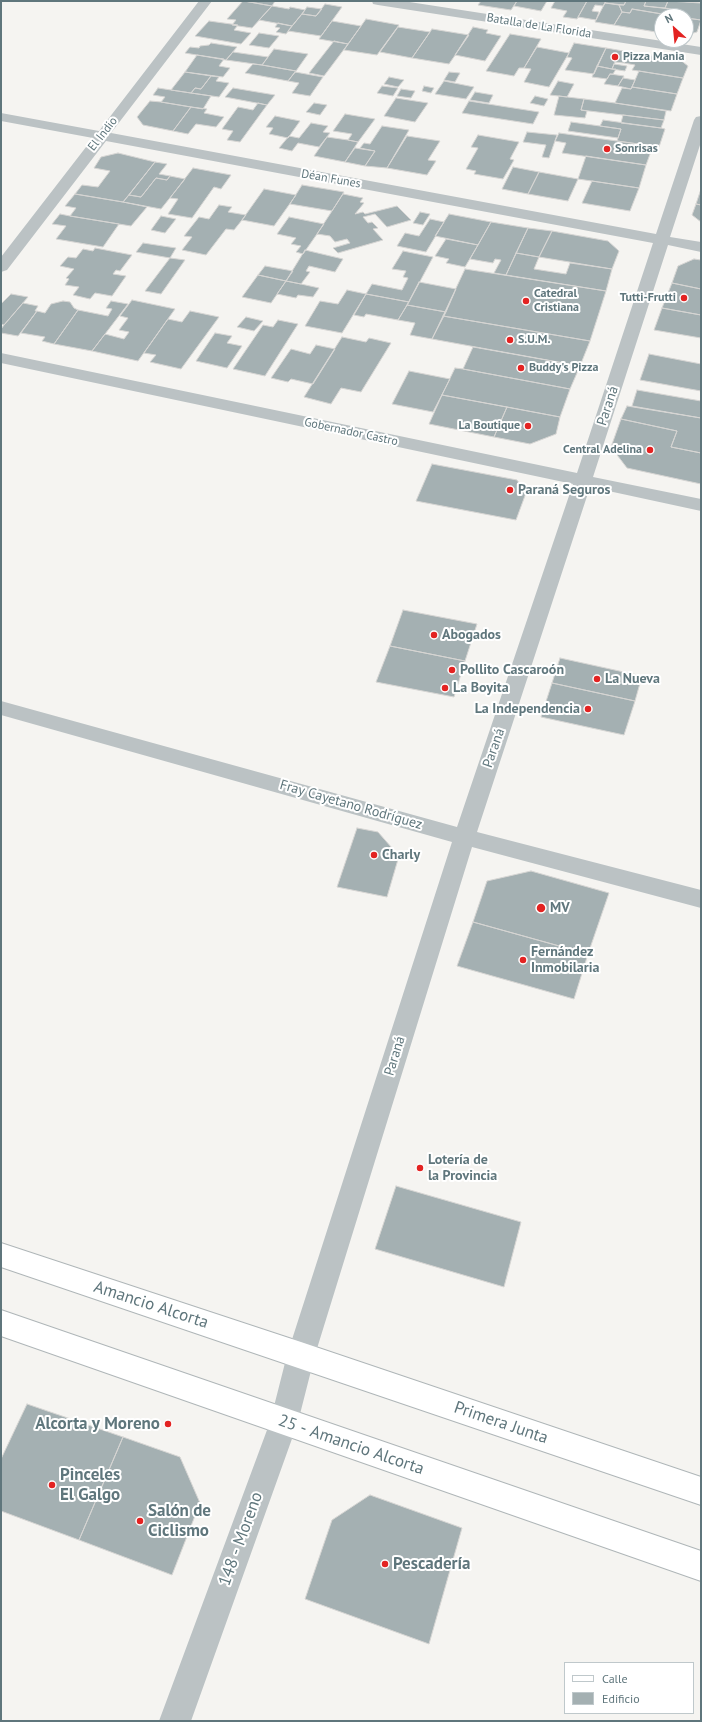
<!DOCTYPE html>
<meta charset="utf-8">
<style>
body{margin:0}
#map{position:relative;width:702px;height:1722px;overflow:hidden;background:#f5f4f1;font-family:"PT Sans",sans-serif}
canvas{display:block}
.frame{position:absolute;inset:0;border:2px solid #5f767c;pointer-events:none}
.legend{position:absolute;left:564px;top:1662px;width:130px;height:52px;box-sizing:border-box;background:#fff;border:1px solid #bfc8cb;margin:0;padding:5px 7px;list-style:none;font-size:12px;color:#5f767c}
.legend li{display:flex;align-items:center;gap:8px;height:20px}
.legend b{width:20px;border:1px solid #bfc8cb}
.north{position:absolute;left:654px;top:8px;width:40px;height:40px;box-sizing:border-box;background:#fff;border:1px solid #bfc8cb;border-radius:50%;rotate:333deg;font-size:11px;font-weight:700;line-height:16px;text-align:center;color:#5f767c}
.north::after{content:'';display:block;margin:auto;width:14px;height:18px;background:#e32322;clip-path:polygon(50% 0,100% 100%,50% 72%,0 100%)}
</style>
<div id="map">
<canvas width="702" height="1722"></canvas>
<div class="frame"></div>
<ul class="legend">
<li><b style="height:5px;background:#fff"></b>Calle</li>
<li><b style="height:11px;background:#a4b0b2"></b>Edificio</li>
</ul>
<div class="north">N</div>
</div>
<script>
const ctx = document.querySelector('canvas').getContext('2d');
ctx.lineJoin = 'round';
function fillPath(path, color) { ctx.fillStyle = color; ctx.fill(path, 'evenodd'); }
const toPath = rows => new Path2D(rows.map(r => 'M' + r).join(''));
function trace(path, color, width, dash) { ctx.strokeStyle = color; ctx.lineWidth = width; ctx.lineCap = dash ? 'butt' : 'round'; ctx.setLineDash(dash || []); ctx.stroke(path); }
function drawText(font, color, halo, rows, align = 'center') {
  ctx.font = font + ' "PT Sans",sans-serif'; ctx.lineWidth = 4; ctx.setLineDash([]); ctx.textBaseline = 'middle'; ctx.strokeStyle = halo; ctx.fillStyle = color; for (const [text, x, y, turn = 0] of rows) {
    ctx.save(); ctx.translate(x, y); ctx.rotate((+turn || 0) * Math.PI / 180); ctx.textAlign = isNaN(turn) ? turn : align; if (halo) ctx.strokeText(text, 0, 0); ctx.fillText(text, 0, 0); ctx.restore();
  }
}
const building = toPath([
 [243,1,244,1,272,6,252,28,232,25,236,20,227,19,243,1],
 [244,1,275,1,272,6,244,1],
 [481,1,517,1,511,10,478,5,481,1],
 [517,1,547,1,541,11,514,6,517,1],
 [555,1,587,1,577,19,563,17,567,11,551,8,555,1],
 [587,1,606,1,603,6,595,5,592,11,599,12,596,20,578,17,587,1],
 [606,1,626,1,624,5,605,3,606,1],
 [626,1,646,1,644,6,671,9,668,15,632,9,630,13,622,12,619,5,624,5,626,1],
 [646,1,668,1,665,8,644,6,646,1],
 [668,1,701,3,701,20,686,18,686,16,668,15,671,9,665,8,668,1],
 [605,3,619,5,622,12,614,25,595,22,605,3],
 [325,4,342,7,321,36,288,31,302,14,316,16,325,4],
 [272,6,289,9,290,7,305,10,292,26,259,20,272,6],
 [307,7,322,9,316,16,302,14,307,7],
 [632,9,668,15,673,16,662,16,662,33,614,25,622,12,630,13,632,9],
 [686,18,701,20,697,32,686,35,686,18],
 [366,19,399,25,377,55,344,50,366,19],
 [209,21,238,25,234,30,251,33,241,44,195,36,209,21],
 [332,21,361,26,348,44,319,39,332,21],
 [278,23,292,26,286,34,276,32,280,28,275,27,278,23],
 [398,27,430,32,412,58,380,52,398,27],
 [473,27,488,30,486,33,501,36,485,61,455,55,473,27],
 [432,29,469,35,449,64,412,58,432,29],
 [259,33,279,36,269,48,249,45,259,33],
 [510,34,541,39,524,68,519,68,514,76,486,71,510,34],
 [334,41,348,44,324,76,309,73,334,41],
 [211,43,237,47,226,60,185,53,190,47,199,48,200,46,209,45,211,43],
 [574,43,606,48,594,74,565,70,572,58,567,57,574,43],
 [537,47,569,53,549,87,524,82,531,69,524,68,537,47],
 [606,48,629,52,624,63,615,62,612,69,597,66,606,48],
 [274,49,308,54,296,71,262,65,274,49],
 [233,52,268,57,262,65,226,60,233,52],
 [629,52,679,59,688,66,683,78,632,70,635,65,624,63,629,52],
 [197,55,224,59,219,66,230,68,223,77,185,72,197,55],
 [253,64,262,65,296,71,288,81,245,73,253,64],
 [614,64,627,66,625,71,612,69,614,64],
 [597,66,612,69,616,69,613,74,610,74,607,79,592,77,597,66],
 [639,71,683,78,677,94,632,87,639,71],
 [185,72,211,76,201,89,195,88,191,93,171,90,185,72],
 [295,72,323,77,310,96,292,93,299,83,288,81,295,72],
 [449,72,460,73,455,82,444,80,449,72],
 [610,74,624,76,618,86,604,84,610,74],
 [211,76,219,77,216,81,229,83,219,97,191,93,195,88,201,89,211,76],
 [389,77,404,80,398,87,384,84,389,77],
 [623,78,635,80,631,89,618,86,623,78],
 [444,81,474,87,466,99,435,94,444,81],
 [558,81,574,84,567,97,550,95,558,81],
 [382,86,398,88,393,96,377,93,382,86],
 [424,86,434,88,431,93,422,91,424,86],
 [632,87,677,94,671,111,615,103,622,88,631,89,632,87],
 [158,88,171,90,211,96,203,109,161,102,165,97,153,95,158,88],
 [233,88,275,95,267,105,225,97,233,88],
 [401,89,415,91,411,98,397,96,401,89],
 [475,92,493,95,489,103,470,100,475,92],
 [535,96,548,99,544,106,530,103,535,96],
 [559,96,584,99,581,110,587,111,585,118,554,115,559,96],
 [396,98,428,103,415,122,384,116,396,98],
 [584,99,615,103,666,111,664,120,581,110,584,99],
 [150,101,161,102,191,107,173,131,143,125,137,117,150,101],
 [469,101,539,112,533,124,462,113,469,101],
 [258,103,267,105,240,142,227,140,233,131,222,129,238,107,253,110,258,103],
 [314,103,327,105,320,115,306,112,314,103],
 [191,107,207,109,204,113,224,117,216,127,196,124,188,134,173,131,191,107],
 [345,114,375,119,358,142,348,140,352,134,333,131,345,114],
 [623,115,664,120,661,128,621,123,623,115],
 [275,116,300,121,288,138,269,134,273,128,266,127,275,116],
 [603,120,661,128,665,129,659,147,617,141,621,129,600,126,603,120],
 [571,122,600,126,621,129,618,138,568,131,571,122],
 [311,123,328,126,323,132,330,133,319,147,298,143,292,151,279,148,289,136,299,138,311,123],
 [382,126,409,130,387,168,365,166,375,151,360,148,364,143,370,144,382,126],
 [527,132,557,135,549,158,542,157,546,145,523,142,527,132],
 [559,133,617,141,653,146,646,165,562,153,566,143,555,141,559,133],
 [478,135,519,142,510,159,514,160,503,179,474,174,476,171,466,169,478,148,471,147,478,135],
 [407,136,440,141,428,160,436,161,427,175,387,168,407,136],
 [327,137,348,140,358,142,345,162,314,156,327,137],
 [355,148,375,151,365,166,345,162,355,148],
 [118,153,155,162,123,202,75,194,82,185,98,187,110,171,94,168,101,157,118,153],
 [586,156,646,165,639,188,578,179,586,156],
 [155,162,167,164,159,174,170,176,167,180,156,178,141,197,129,195,155,162],
 [513,167,539,172,528,194,502,189,513,167],
 [193,168,231,175,221,189,214,187,192,218,168,214,178,199,170,198,193,168],
 [539,172,578,179,568,201,528,194,539,172],
 [170,176,185,179,161,209,123,202,129,195,141,197,156,178,167,180,170,176],
 [592,181,639,188,630,211,582,203,592,181],
 [302,185,344,192,332,211,290,204,302,185],
 [264,189,296,195,274,226,242,220,264,189],
 [701,189,701,205,696,204,701,189],
 [75,194,123,202,147,207,131,226,70,216,76,208,65,206,75,194],
 [343,194,363,198,360,202,364,203,355,214,363,212,365,214,397,206,411,220,387,227,375,214,363,217,368,223,372,222,378,228,373,229,383,240,338,253,333,248,350,243,347,239,335,242,330,236,317,234,343,194],
 [696,204,701,205,701,222,692,215,696,204],
 [219,205,232,207,228,212,246,215,234,230,226,229,206,255,182,250,192,237,184,236,199,217,209,219,219,205],
 [420,212,430,214,423,225,413,223,420,212],
 [60,214,70,216,119,224,103,247,56,239,66,226,52,224,60,214],
 [449,214,491,222,478,245,435,236,449,214],
 [161,216,176,219,165,233,151,230,161,216],
 [289,217,324,224,303,254,296,252,301,246,291,244,296,238,277,234,289,217],
 [430,219,444,222,426,252,397,246,405,233,419,236,430,219],
 [491,222,528,228,506,275,494,273,501,260,495,259,493,263,470,259,491,222],
 [528,228,552,231,539,257,516,253,528,228],
 [552,231,608,241,619,251,612,269,539,257,552,231],
 [446,239,478,245,465,267,446,263,449,259,435,256,446,239],
 [143,243,176,248,170,258,136,252,143,243],
 [95,248,132,255,120,271,116,270,113,274,126,276,112,296,95,293,90,299,73,295,79,287,65,285,69,279,66,278,74,269,60,266,68,257,76,258,83,249,93,251,95,248],
 [305,250,343,259,335,272,309,266,306,271,310,272,301,284,286,281,305,250],
 [403,251,433,257,409,302,366,294,372,284,402,290,408,278,403,277,406,271,392,269,403,251],
 [516,253,539,257,534,269,566,274,570,263,612,269,606,291,506,275,516,253],
 [170,258,185,260,161,294,145,291,170,258],
 [694,259,701,260,701,289,672,283,678,266,694,259],
 [265,266,293,271,286,281,258,275,265,266],
 [465,269,606,291,590,341,443,316,465,269],
 [258,275,286,281,271,303,242,297,258,275],
 [286,281,301,284,319,288,313,297,298,295,296,298,277,294,286,281],
 [419,282,456,289,446,312,407,305,419,282],
 [672,283,701,289,701,315,662,308,672,283],
 [347,290,366,294,342,333,305,326,320,301,338,304,347,290],
 [11,294,28,297,4,325,1,324,1,304,11,294],
 [366,294,409,302,398,320,366,314,364,317,354,315,366,294],
 [132,300,175,309,138,361,92,351,105,334,124,339,129,332,119,330,128,318,120,316,132,300],
 [63,301,70,302,74,308,78,310,54,344,42,341,45,337,21,333,37,311,45,313,51,304,63,301],
 [111,301,128,304,92,351,54,344,78,310,108,316,112,309,106,308,111,301],
 [23,303,38,306,35,311,37,311,18,336,1,333,1,329,4,325,23,303],
 [407,305,446,312,432,339,410,335,415,323,398,320,407,305],
 [662,308,701,315,701,338,654,330,662,308],
 [190,311,219,317,181,369,150,362,156,355,144,353,168,319,182,322,190,311],
 [443,316,590,341,580,366,432,339,443,316],
 [246,317,263,321,254,331,237,327,246,317],
 [278,320,298,324,265,376,233,369,263,325,273,327,278,320],
 [215,333,232,336,227,343,242,346,227,368,196,361,215,333],
 [342,337,366,342,369,338,391,343,361,392,341,388,331,404,304,397,342,337],
 [316,345,335,349,313,384,291,379,288,382,271,378,291,349,310,354,316,345],
 [473,347,580,366,570,389,463,369,473,347],
 [649,354,701,364,701,391,640,380,649,354],
 [455,368,463,369,570,389,560,417,442,395,455,368],
 [409,371,450,379,433,412,392,404,409,371],
 [637,390,701,401,701,418,632,406,637,390],
 [442,395,507,407,494,437,429,424,442,395],
 [627,406,701,418,701,453,671,447,677,431,621,419,627,406],
 [507,407,560,417,556,434,530,444,494,437,507,407],
 [621,419,677,431,671,447,701,453,701,484,627,468,611,447,621,419],
 [432,464,517,480,526,493,516,520,416,501,432,464],
 [403,610,477,624,465,661,390,646,403,610],
 [390,646,465,661,454,697,376,682,390,646],
 [560,658,642,676,635,701,552,683,560,658],
 [552,683,635,701,624,735,541,717,552,683],
 [357,828,378,832,399,856,387,897,337,887,357,828],
 [531,871,609,893,588,954,473,922,487,881,531,871],
 [473,922,588,954,574,999,457,966,473,922],
 [396,1186,521,1222,504,1287,375,1249,396,1186],
 [27,1404,123,1437,79,1540,1,1511,1,1459,27,1404],
 [123,1437,180,1457,200,1503,172,1575,79,1540,123,1437],
 [370,1495,462,1528,429,1644,305,1599,332,1520,370,1495]
]);
const minor = toPath([
 [199,1,212,1,111,133,656,234,694,120,696,117,701,116,701,142,670,237,701,242,701,252,668,245,593,477,701,499,701,511,590,487,477,832,701,890,701,908,472,847,315,1355,298,1422,191,1721,159,1721,270,1422,287,1355,452,842,1,715,1,701,457,827,573,484,1,363,1,353,577,473,653,243,106,141,7,270,1,272,1,257,93,138,1,121,1,113,99,131,199,1],
 [372,1,403,1,701,47,701,55,378,5,373,4,372,1]
]);
const major = toPath([
 [1,1243,301,1342,701,1477,701,1505,1,1267,1,1243],
 [1,1310,701,1551,701,1581,1,1336,1,1310]
]);
const markers = [
 [615,57,4,"#e32322"],
 [607,149,4,"#e32322"],
 [684,298,4,"#e32322"],
 [526,301,4,"#e32322"],
 [510,340,4,"#e32322"],
 [521,368,4,"#e32322"],
 [528,426,4,"#e32322"],
 [650,450,4,"#e32322"],
 [510,490,4,"#e32322"],
 [434,635,4,"#e32322"],
 [452,670,4,"#e32322"],
 [597,679,4,"#e32322"],
 [445,688,4,"#e32322"],
 [588,709,4,"#e32322"],
 [374,855,4,"#e32322"],
 [541,908,5,"#e32322"],
 [523,960,4,"#e32322"],
 [420,1168,4,"#e32322"],
 [168,1424,4,"#e32322"],
 [52,1485,4,"#e32322"],
 [140,1521,4,"#e32322"],
 [385,1564,4,"#e32322"]
];
const farStreetnames = [
 ["Batalla de La Florida",539,26,9],
 ["El Indio",103,134,-52],
 ["Déan Funes",331,179,10],
 ["Gobernador Castro",351,432,12]
];
const farPoinames = [
 ["Pizza Mania",623,57],
 ["Sonrisas",615,149],
 ["Catedral",534,294],
 ["Cristiana",534,308],
 ["Tutti-Frutti",676,298,"right"],
 ["S.U.M.",518,340],
 ["Buddy's Pizza",529,368],
 ["La Boutique",520,426,"right"],
 ["Central Adelina",642,450,"right"]
];
const streetNames = [
 ["Paraná",608,406,-72],
 ["Paraná",494,748,-71],
 ["Fray Cayetano Rodríguez",351,805,16],
 ["Paraná",395,1056,-73]
];
const poiNames = [
 ["Paraná Seguros",518,490],
 ["Abogados",442,635],
 ["Pollito Cascaroón",460,670],
 ["La Nueva",605,679],
 ["La Boyita",453,688],
 ["La Independencia",580,709,"right"],
 ["Charly",382,855],
 ["MV",550,908],
 ["Fernández",531,952],
 ["Inmobilaria",531,968],
 ["Lotería de",428,1160],
 ["la Provincia",428,1176]
];
const nearStreetnames = [
 ["Amancio Alcorta",151,1305,18],
 ["Primera Junta",501,1423,19],
 ["25 - Amancio Alcorta",351,1445,19],
 ["148 - Moreno",241,1539,-70]
];
const nearPoinames = [
 ["Alcorta y Moreno",160,1424,"right"],
 ["Pinceles",60,1475],
 ["El Galgo",60,1495],
 ["Salón de",148,1511],
 ["Ciclismo",148,1531],
 ["Pescadería",393,1564]
];
fillPath(building, '#a4b0b2');
trace(building, '#d6d5d3', 1);
trace(major, '#afb6b8', 2);
fillPath(minor, '#bbc2c4');
fillPath(major, '#fff');
for (const [x, y, r, color] of markers) { const dot = new Path2D(); dot.arc(x, y, r, 0, 2 * Math.PI); ctx.fillStyle = color; ctx.fill(dot); trace(dot, '#fff', 1.5); }
drawText('12px', '#5f767c', '#fff', farStreetnames);
drawText('bold 12px', '#5f767c', '#fff', farPoinames, 'left');
drawText('14px', '#5f767c', '#fff', streetNames);
drawText('bold 14px', '#5f767c', '#fff', poiNames, 'left');
drawText('17px', '#5f767c', '#fff', nearStreetnames);
drawText('bold 17px', '#5f767c', '#fff', nearPoinames, 'left');
</script>
